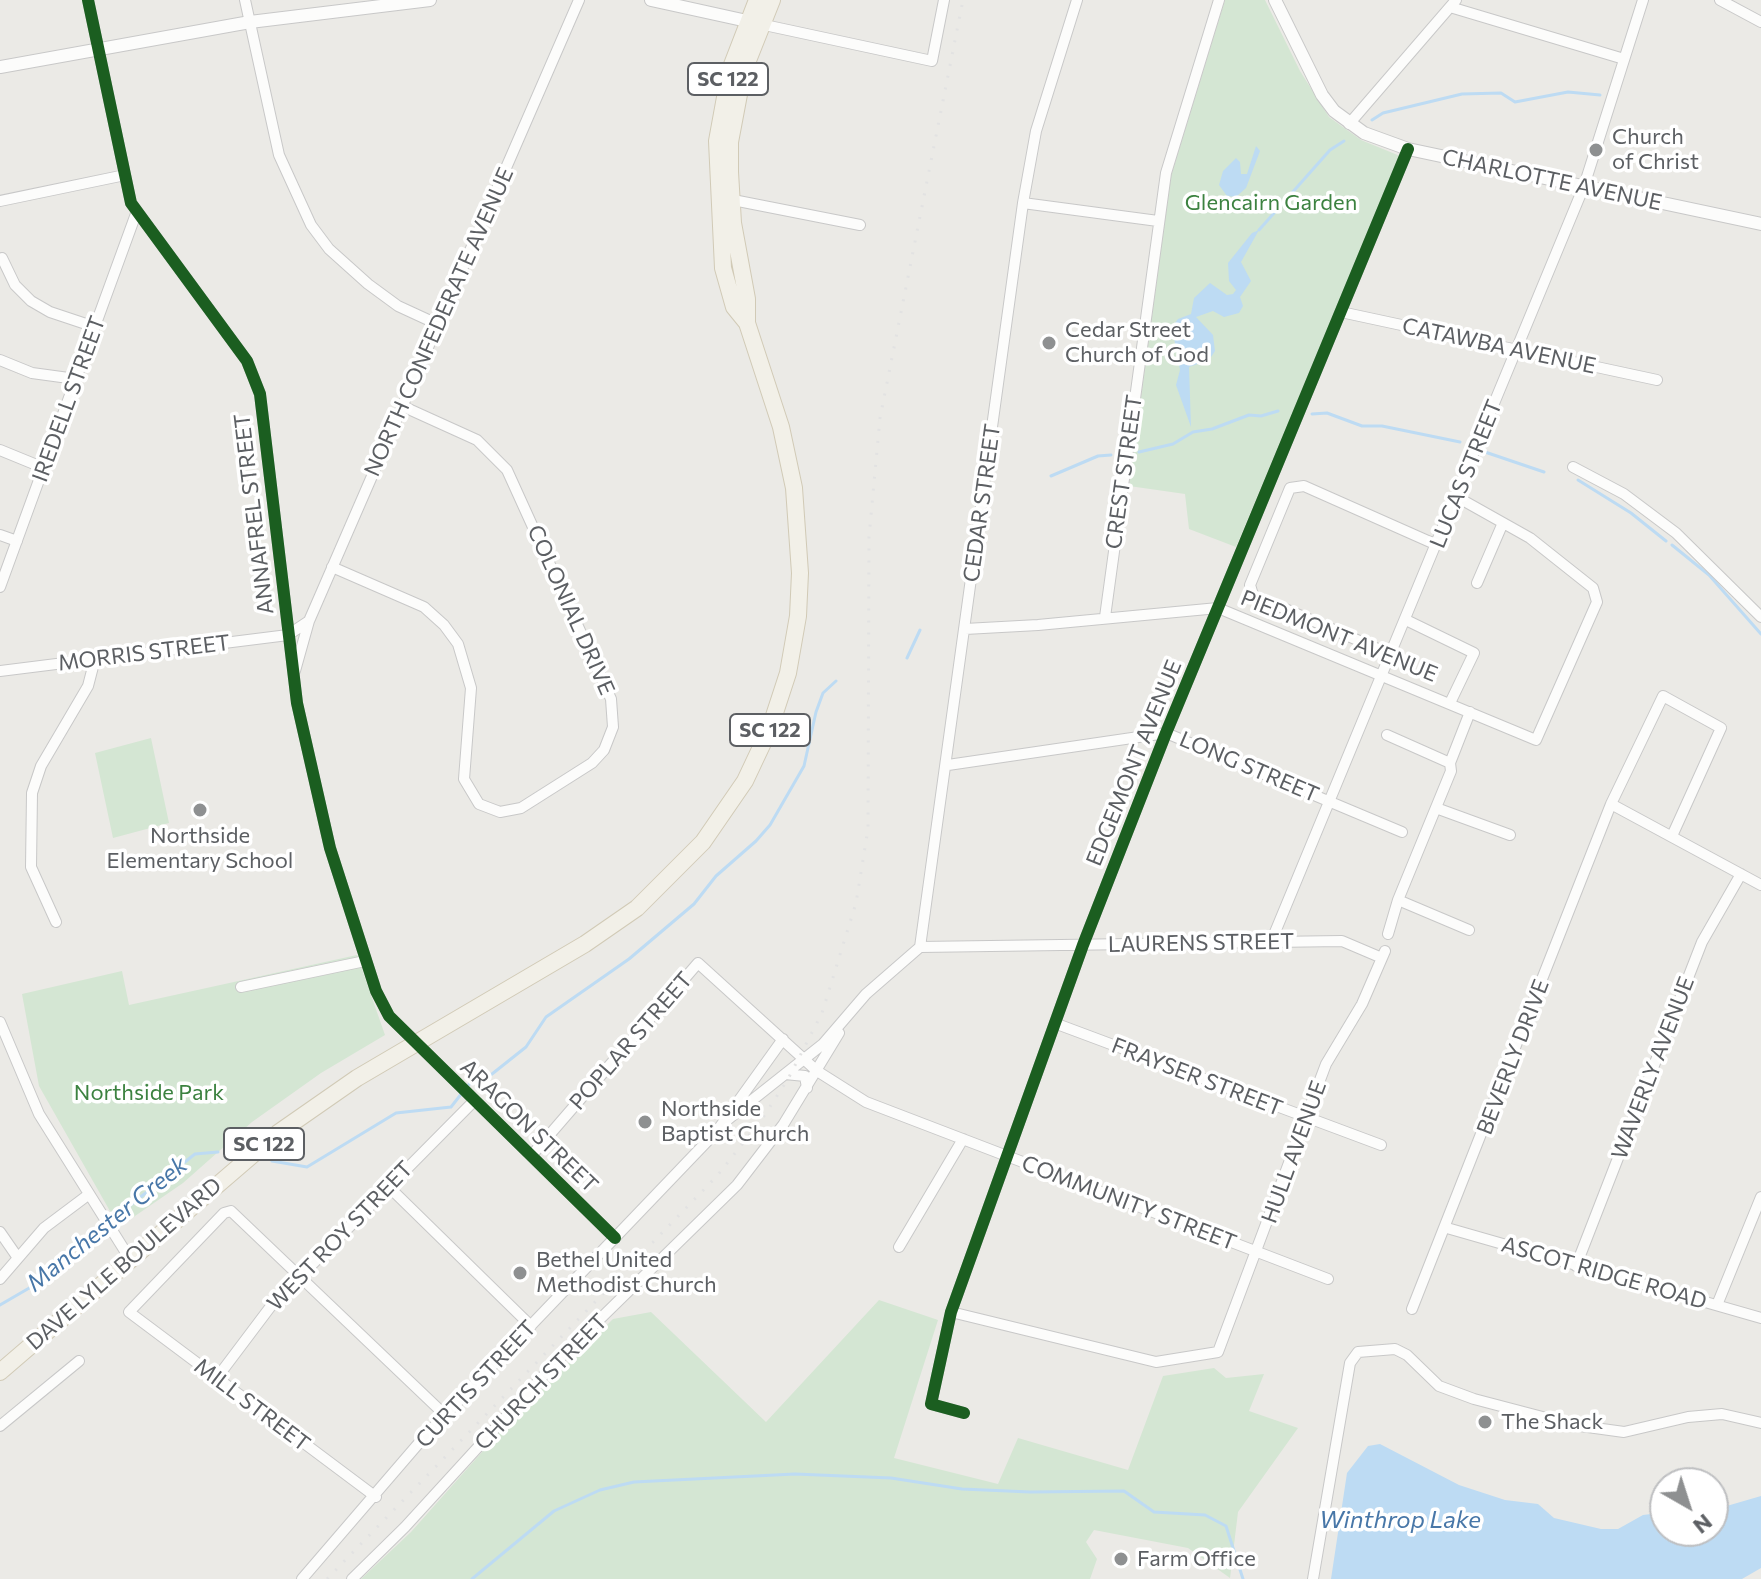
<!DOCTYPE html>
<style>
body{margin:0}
#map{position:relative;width:1761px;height:1579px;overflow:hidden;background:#ebeae6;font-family:Commissioner,sans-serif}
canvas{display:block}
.north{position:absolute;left:1649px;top:1467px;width:80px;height:80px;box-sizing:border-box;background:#fff;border:2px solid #bebfc1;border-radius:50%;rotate:141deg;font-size:22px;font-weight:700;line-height:32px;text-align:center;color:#5c5f63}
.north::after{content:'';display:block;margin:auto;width:28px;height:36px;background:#8e9091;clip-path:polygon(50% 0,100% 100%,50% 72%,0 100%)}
</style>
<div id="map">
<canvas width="1761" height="1579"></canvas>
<div class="north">N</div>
</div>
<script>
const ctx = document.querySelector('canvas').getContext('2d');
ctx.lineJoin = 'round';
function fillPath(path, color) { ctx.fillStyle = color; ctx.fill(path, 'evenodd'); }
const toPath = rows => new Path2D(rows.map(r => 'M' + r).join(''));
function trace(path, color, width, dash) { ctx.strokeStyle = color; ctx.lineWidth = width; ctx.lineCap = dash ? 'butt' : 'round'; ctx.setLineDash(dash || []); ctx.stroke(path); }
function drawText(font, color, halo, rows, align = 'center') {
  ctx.font = font + ' Commissioner,sans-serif'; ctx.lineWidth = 7; ctx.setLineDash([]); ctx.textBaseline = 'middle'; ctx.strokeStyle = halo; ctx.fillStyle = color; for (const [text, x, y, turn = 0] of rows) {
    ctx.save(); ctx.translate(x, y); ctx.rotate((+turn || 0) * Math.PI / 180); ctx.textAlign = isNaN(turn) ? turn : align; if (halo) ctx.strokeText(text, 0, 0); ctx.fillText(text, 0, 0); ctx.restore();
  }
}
const green = toPath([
 [1225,0,1265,0,1300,71,1329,117,1361,140,1400,156,1236,547,1189,529,1185,494,1129,486,1171,176],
 [151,738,169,823,113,838,95,753],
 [357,955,385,1035,321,1073,252,1122,183,1183,119,1227,39,1086,22,994,122,971,129,1005],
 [879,1300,938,1320,894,1458,998,1484,1018,1438,1128,1470,1163,1376,1214,1368,1226,1378,1264,1374,1249,1411,1298,1428,1238,1512,1230,1578,1188,1548,1094,1530,1086,1542,1097,1559,1090,1579,361,1579,411,1532,506,1425,613,1319,651,1312,766,1422]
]);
const water = toPath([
 [1256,146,1260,151,1246,188,1236,197,1227,196,1219,185,1223,171,1236,158,1240,162,1241,174,1247,174],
 [1259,230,1241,262,1251,281,1240,297,1243,306,1239,313,1224,317,1213,311,1196,317,1213,335,1215,351,1209,360,1189,367,1191,427,1176,385,1180,370,1172,327,1178,319,1191,314,1194,298,1210,283,1227,295,1233,294,1236,290,1229,281,1228,263,1252,233],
 [1380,1444,1459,1485,1505,1500,1538,1504,1554,1518,1601,1529,1618,1529,1643,1515,1659,1513,1665,1514,1665,1531,1713,1531,1713,1510,1761,1496,1761,1568,1742,1579,1331,1579,1347,1473,1368,1446]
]);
const stream = toPath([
 [1372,120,1383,113,1462,94,1501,93,1515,102,1568,92,1600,95],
 [1259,230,1330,150,1344,141],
 [1312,414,1327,413,1362,426,1382,426,1460,442],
 [1139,452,1173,444,1193,432,1212,429,1249,415,1261,416,1278,411],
 [1485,452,1544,472],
 [1051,476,1098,456,1111,455],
 [1578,480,1631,513,1666,541],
 [1672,545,1709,575,1761,634],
 [907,658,920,630],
 [467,1087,471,1082,492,1074,526,1047,546,1017,629,959,694,904,716,876,756,841,770,825,804,766,816,712,823,693,836,681],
 [272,1161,307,1167,396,1113,451,1107,462,1093],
 [0,1305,31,1287,54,1261,90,1237,195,1154,218,1152],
 [472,1579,554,1511,600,1490,634,1482,795,1474,891,1478,962,1489,1030,1492,1124,1491,1154,1512,1205,1515,1226,1526,1243,1579]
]);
const minor = toPath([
 [88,0,131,203,247,361,260,394,297,703,330,848,376,991,389,1016,615,1238],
 [245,0,279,155,311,225,329,249,368,284,398,306,437,324],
 [1720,0,1761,22],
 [1450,7,1624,59],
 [760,24,932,61,944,0],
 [1349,124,1456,0],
 [728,199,860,225],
 [0,201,125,175],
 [1023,203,1158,221],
 [2,258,15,285,31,301,50,312,95,327],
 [1341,312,1657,380],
 [0,360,32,373,76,379],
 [0,450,44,468],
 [1573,467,1624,494,1676,533,1761,617],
 [0,535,17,541],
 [332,567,424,607,444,625,458,644,471,688,464,779,479,804,500,812,521,808,592,763,604,750,613,727,611,699,507,470,477,440,402,406],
 [1477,583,1502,525],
 [0,587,137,211],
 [1105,617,1166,173,1219,0],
 [1406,620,1474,653,1450,703],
 [965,629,1038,625,1218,608,1536,740,1597,602,1593,588,1530,538,1457,497],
 [1392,655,1253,595,1250,585,1290,488,1304,486,1437,545],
 [0,671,288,635,309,621,579,0],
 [295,671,309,621],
 [1387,735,1450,763,1470,712],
 [948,765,1166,733,1402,832],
 [1611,804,1761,885],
 [1436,808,1510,835],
 [1398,900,1469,930],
 [56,922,31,867,32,793,41,766,88,686,95,659],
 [1388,934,1398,900,1451,771,1450,763],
 [1271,942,1584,186,1643,0],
 [920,947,1342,941,1382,958],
 [241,987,365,961],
 [0,1022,39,1114,130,1259],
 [1057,1024,1381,1145],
 [785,1074,805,1076,807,1088],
 [722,1124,823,1044,866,994,920,947,1023,203,1036,131,1077,0],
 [532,1155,698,963,817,1071,866,1102,1328,1279],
 [388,1186,531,1326],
 [1447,1228,1761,1318],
 [0,1232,18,1258],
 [899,1247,963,1139],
 [1576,1266,1702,942,1741,874],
 [0,1279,44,1228,88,1195],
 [1717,1305,1761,1197],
 [1412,1309,1611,804,1663,696,1721,728,1672,836],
 [951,1312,1156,1362,1218,1352,1326,1064,1362,1004,1385,951],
 [216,1379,271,1306,474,1101],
 [964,1413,931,1404,951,1312,1083,945,1166,733,1408,149],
 [0,1426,79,1361],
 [376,1497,129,1312,224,1213,231,1211,446,1416],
 [302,1579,425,1436,717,1131,783,1039],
 [352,1579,405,1527,555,1363,737,1185,783,1125,839,1033],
 [1313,1579,1350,1363,1358,1352,1395,1349,1407,1355,1439,1386,1474,1399,1573,1425,1624,1432,1688,1417,1722,1414,1761,1423]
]);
const tertiary = toPath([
 [651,0,747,21],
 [1275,0,1322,95,1334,111,1364,133,1408,149,1761,224],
 [0,67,250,22,430,0]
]);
const primary = toPath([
 [747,323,734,307,723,268,717,141,730,70,757,0],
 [0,1372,278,1133,357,1078,585,944,637,908,703,842,745,781,770,728,788,673,798,616,800,573,794,488,781,427,747,323,747,299,733,223,730,172,730,142,743,73,772,0]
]);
const rail = toPath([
 [327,1579,717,1176,762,1119,788,1079,822,1013,856,903,868,829,869,537,880,418,963,0]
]);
const cycleway = toPath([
 [88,0,131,203,247,361,260,394,297,703,330,848,376,991,389,1016,615,1238],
 [964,1413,931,1404,951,1312,1083,945,1166,733,1408,149]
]);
const markers = [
 [1596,150,8,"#8e9091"],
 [1049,343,8,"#8e9091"],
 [200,810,8,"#8e9091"],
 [645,1122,8,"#8e9091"],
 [520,1273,8,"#8e9091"],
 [1485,1422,8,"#8e9091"],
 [1121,1559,8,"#8e9091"]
];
const shields = [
 [728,79,80],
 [770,730,80],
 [264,1144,80]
];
const shieldNames = [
 ["SC 122",728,79],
 ["SC 122",770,730],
 ["SC 122",264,1144]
];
const poiNames = [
 ["Church",1612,137],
 ["of Christ",1612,162],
 ["Cedar Street",1065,330],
 ["Church of God",1065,355],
 ["Northside",200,836,"center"],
 ["Elementary School",200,861,"center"],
 ["Northside",661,1109],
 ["Baptist Church",661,1134],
 ["Bethel United",536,1260],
 ["Methodist Church",536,1285],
 ["The Shack",1501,1422],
 ["Farm Office",1137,1559]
];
const streetNames = [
 ["CHARLOTTE AVENUE",1552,180,12],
 ["NORTH CONFEDERATE AVENUE",439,322,-66],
 ["CATAWBA AVENUE",1499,346,12],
 ["IREDELL STREET",69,399,-70],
 ["CREST STREET",1124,472,-82],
 ["LUCAS STREET",1466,474,-68],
 ["CEDAR STREET",982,503,-82],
 ["ANNAFREL STREET",254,514,-97],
 ["COLONIAL DRIVE",571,610,66],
 ["PIEDMONT AVENUE",1339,636,22],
 ["MORRIS STREET",144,653,-7],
 ["EDGEMONT AVENUE",1134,763,-68],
 ["LONG STREET",1249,767,23],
 ["LAURENS STREET",1201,943,-1],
 ["POPLAR STREET",631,1041,-49],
 ["BEVERLY DRIVE",1513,1057,-69],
 ["WAVERLY AVENUE",1653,1068,-69],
 ["FRAYSER STREET",1197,1077,21],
 ["ARAGON STREET",529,1126,44],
 ["HULL AVENUE",1294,1152,-70],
 ["COMMUNITY STREET",1129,1203,21],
 ["WEST ROY STREET",340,1236,-46],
 ["DAVE LYLE BOULEVARD",124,1264,-41],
 ["ASCOT RIDGE ROAD",1604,1273,16],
 ["CHURCH STREET",541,1382,-46],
 ["CURTIS STREET",476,1384,-47],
 ["MILL STREET",252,1405,37]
];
const parkNames = [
 ["Glencairn Garden",1271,203],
 ["Northside Park",149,1093]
];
const waterNames = [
 ["Manchester Creek",107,1224,-39],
 ["Winthrop Lake",1400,1520]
];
fillPath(green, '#d4e6d3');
fillPath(water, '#bddbf3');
trace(stream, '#bddbf3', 3);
trace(minor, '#c8c8c8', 12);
trace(tertiary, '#c8c8c8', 14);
trace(primary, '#d1cab6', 18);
trace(minor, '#fcfcfb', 10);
trace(tertiary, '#fcfcfb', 12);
trace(primary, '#f2f0e8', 16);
trace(rail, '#e2e2e2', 3, [2, 10]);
trace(cycleway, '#1b5e20', 12);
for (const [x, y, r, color] of markers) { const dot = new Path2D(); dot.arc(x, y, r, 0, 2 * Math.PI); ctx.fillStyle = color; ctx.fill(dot); trace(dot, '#fff', 3); }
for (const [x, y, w] of shields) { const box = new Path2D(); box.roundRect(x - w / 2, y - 16, w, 32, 6); ctx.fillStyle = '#fff'; ctx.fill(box); trace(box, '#5c5f63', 2); }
drawText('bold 20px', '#5c5f63', null, shieldNames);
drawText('22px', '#5c5f63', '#fff', poiNames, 'left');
drawText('22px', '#5c5f63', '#fff', streetNames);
drawText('22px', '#3c8240', '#fff', parkNames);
drawText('italic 24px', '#4877a8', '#fff', waterNames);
</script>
